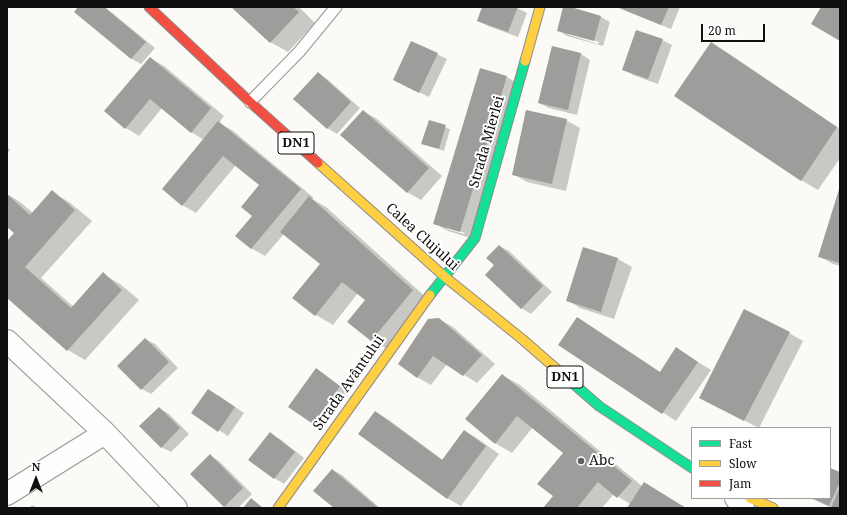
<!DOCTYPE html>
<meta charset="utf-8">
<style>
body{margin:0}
#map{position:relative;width:847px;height:515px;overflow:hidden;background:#fbfaf6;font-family:"Noto Serif",serif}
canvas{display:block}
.frame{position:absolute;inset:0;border:8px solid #0f0f0f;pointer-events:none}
.legend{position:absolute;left:691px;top:427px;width:140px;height:72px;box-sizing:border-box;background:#fff;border:1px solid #9f9f9f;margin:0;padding:5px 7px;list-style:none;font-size:12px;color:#0f0f0f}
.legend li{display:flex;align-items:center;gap:8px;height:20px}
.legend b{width:20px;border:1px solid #9f9f9f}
.north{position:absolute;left:16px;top:459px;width:40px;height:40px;-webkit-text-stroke:3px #fff;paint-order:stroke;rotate:0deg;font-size:11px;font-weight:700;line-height:16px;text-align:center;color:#0f0f0f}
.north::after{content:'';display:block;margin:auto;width:14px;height:18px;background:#0f0f0f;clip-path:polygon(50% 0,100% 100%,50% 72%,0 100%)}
.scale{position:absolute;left:701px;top:24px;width:64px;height:18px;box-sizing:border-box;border:2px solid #0f0f0f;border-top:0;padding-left:5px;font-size:12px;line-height:14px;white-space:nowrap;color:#0f0f0f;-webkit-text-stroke:3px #fff;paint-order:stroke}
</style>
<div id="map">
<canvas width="847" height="515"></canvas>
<div class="frame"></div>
<ul class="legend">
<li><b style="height:5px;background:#16e098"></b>Fast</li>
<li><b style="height:5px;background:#ffcf43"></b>Slow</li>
<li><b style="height:5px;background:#f24e42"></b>Jam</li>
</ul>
<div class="north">N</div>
<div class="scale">20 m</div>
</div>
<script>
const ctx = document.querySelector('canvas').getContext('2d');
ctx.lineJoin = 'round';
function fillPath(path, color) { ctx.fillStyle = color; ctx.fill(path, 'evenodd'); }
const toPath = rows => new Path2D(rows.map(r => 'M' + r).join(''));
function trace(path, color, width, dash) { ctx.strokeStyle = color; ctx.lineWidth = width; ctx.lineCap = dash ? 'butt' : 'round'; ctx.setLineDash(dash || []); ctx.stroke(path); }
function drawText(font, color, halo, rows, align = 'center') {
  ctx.font = font + ' "Noto Serif",serif'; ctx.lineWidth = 4; ctx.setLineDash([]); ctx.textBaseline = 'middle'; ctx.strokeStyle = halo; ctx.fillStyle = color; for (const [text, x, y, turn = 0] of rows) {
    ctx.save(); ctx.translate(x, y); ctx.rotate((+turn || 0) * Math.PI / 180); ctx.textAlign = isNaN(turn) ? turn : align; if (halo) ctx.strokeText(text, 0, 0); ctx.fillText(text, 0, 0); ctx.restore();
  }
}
const shadow = toPath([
 [79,7,105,7,155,48,141,64,132,59,75,12],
 [233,7,299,7,315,23,288,52,270,42],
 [483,7,515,7,527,13,518,37,488,26,478,21],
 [564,7,601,17,610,22,603,46,567,36,558,30],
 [567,32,599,42,598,44,567,34],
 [616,7,680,7,671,29],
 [662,40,672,45,658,84,633,75,623,69],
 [711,43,728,53,840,129,840,158,818,190,801,180],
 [552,47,581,54,590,60,577,115,549,108,539,103],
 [437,54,447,59,429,97,394,80],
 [150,58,164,66,224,116,219,123,232,130,314,198,312,199,326,207,429,300,389,350,372,340,366,300,358,293,333,325,316,315,321,264,284,234,265,256,251,248,253,216,260,185,236,165,196,213,182,205,204,140,191,132,162,108,139,136,126,128],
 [318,73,327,79,360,108,337,134,327,128],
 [507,77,520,85,474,239,448,231,434,223],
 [447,227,465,233,464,234,447,229],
 [363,111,377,119,442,176,421,200,407,192],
 [566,120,580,128,566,191,527,182,513,174],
 [429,122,450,129,444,151,423,143],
 [7,147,10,150,7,154],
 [840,188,840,266,833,264,819,256],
 [52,192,69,202,92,221,41,278,74,307,103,274,120,284,139,300,85,360,68,350,7,297,7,242,15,233,7,226,7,194,20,202,33,213],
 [499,246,509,251,552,292,531,314,521,308,495,265],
 [584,248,618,259,632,267,614,319,580,308,567,300],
 [578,318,661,373,677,349,711,370,676,421,560,345],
 [439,319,453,327,495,364,477,383,447,364,431,385,417,377],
 [789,333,803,341,759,428,714,405],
 [145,339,155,344,178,368,151,394,142,389],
 [316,370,349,392,323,429,313,423],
 [502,375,520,385,642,486,685,508,628,508,630,504,614,494,602,508,544,508,554,496,564,453,533,427,512,453,495,443],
 [218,395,244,413,228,436,192,413],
 [159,408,169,414,189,434,171,452,161,447],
 [376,412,389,420,443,460,465,431,478,439,499,454,461,506,447,498],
 [270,434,280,439,304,458,284,484,274,478],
 [210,456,219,461,252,494,238,508,227,508,225,507,192,474],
 [830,469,840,473,840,508,832,508,810,498,830,498],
 [332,470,342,475,380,508,335,508],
 [32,505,38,508,29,508]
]);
const building = toPath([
 [78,7,104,7,146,42,131,59,74,12],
 [231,7,293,7,299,12,270,43],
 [482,7,518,7,508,32,477,21],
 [563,7,571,7,601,16,594,41,557,31],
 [617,7,669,7,661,25],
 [821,7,840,7,840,41,811,24],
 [636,30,663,39,648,79,622,70],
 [411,41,438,53,419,93,393,80],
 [711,42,837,127,801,181,674,96],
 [552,46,581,53,568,110,538,103],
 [150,57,211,108,191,133,150,99,125,129,104,111],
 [480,68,507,76,460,232,433,224],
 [318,72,351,102,327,129,293,99],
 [363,110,429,168,407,193,340,135],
 [526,110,567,119,552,184,512,175],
 [429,120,446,125,439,149,421,144],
 [218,121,301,189,251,249,235,236,252,216,241,207,259,185,223,156,182,206,162,189],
 [840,186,840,263,818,257],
 [52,190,75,210,25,267,71,308,103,272,122,290,67,351,7,298,7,241,14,233,7,227,7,194,30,215],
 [309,196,413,290,371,341,347,322,365,300,342,282,315,316,292,298,320,264,280,232],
 [499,245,543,286,521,309,485,275,494,265,486,258],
 [583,247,618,258,601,312,566,301],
 [744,309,790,332,744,421,699,398],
 [577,317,660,372,676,347,698,362,662,414,558,345],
 [439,318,482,355,463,376,433,356,417,378,398,364,428,319],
 [145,338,169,362,141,390,117,366],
 [316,368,340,386,313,424,288,407],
 [502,374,632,481,617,498,598,482,577,508,543,508,553,496,537,484,563,453,517,416,495,444,465,419],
 [208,389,235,407,218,432,191,413],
 [159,407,180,428,161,448,139,426],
 [375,411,442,460,464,430,486,446,447,499,358,434],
 [270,432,295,452,274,479,248,460],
 [210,454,243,488,224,507,190,474],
 [830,468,840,472,840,482,829,506,812,498,830,498],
 [332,469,377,507,376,508,334,508,313,491],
 [644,482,686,508,627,508],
 [840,487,840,508,831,508],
 [251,498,263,508,243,508]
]);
const lane = toPath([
 [250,102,299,52,336,7]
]);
const street = toPath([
 [7,341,105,433,176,508],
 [7,494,105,433],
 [736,498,743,508]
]);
const fast = toPath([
 [430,295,475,238,525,61],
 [561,373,599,406,692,468]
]);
const slow = toPath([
 [525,61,540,7],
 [318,163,445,277,522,339,561,373],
 [750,498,773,508],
 [278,508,430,295]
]);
const jam = toPath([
 [149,7,250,102,318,163]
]);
const markers = [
 [581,461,4,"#626160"]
];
const shields = [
 [296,143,36],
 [565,377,36]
];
const shieldNames = [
 ["DN1",296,143],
 ["DN1",565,377]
];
const streetNames = [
 ["Strada Mierlei",487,142,-74],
 ["Calea Clujului",422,237,42],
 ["Strada Avântului",349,383,-55]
];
const poiNames = [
 ["Abc",589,461]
];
fillPath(shadow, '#0003');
fillPath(building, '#9f9d9b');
trace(lane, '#959593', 13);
trace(street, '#959593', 24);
trace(fast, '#8c8b8a', 11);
trace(slow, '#8c8b8a', 11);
trace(jam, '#8c8b8a', 11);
trace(lane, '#fefefe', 11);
trace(street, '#fefefe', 22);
trace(fast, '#16e098', 9);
trace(slow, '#ffcf43', 9);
trace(jam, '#f24e42', 9);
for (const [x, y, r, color] of markers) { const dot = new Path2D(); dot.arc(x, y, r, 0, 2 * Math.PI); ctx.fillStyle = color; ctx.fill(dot); trace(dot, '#fff', 1.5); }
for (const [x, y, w] of shields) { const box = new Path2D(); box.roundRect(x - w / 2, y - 11, w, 22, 3); ctx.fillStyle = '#fff'; ctx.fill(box); trace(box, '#0f0f0f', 1); }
drawText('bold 13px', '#0f0f0f', null, shieldNames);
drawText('14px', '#0f0f0f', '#fff', streetNames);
drawText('14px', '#0f0f0f', '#fff', poiNames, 'left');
</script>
